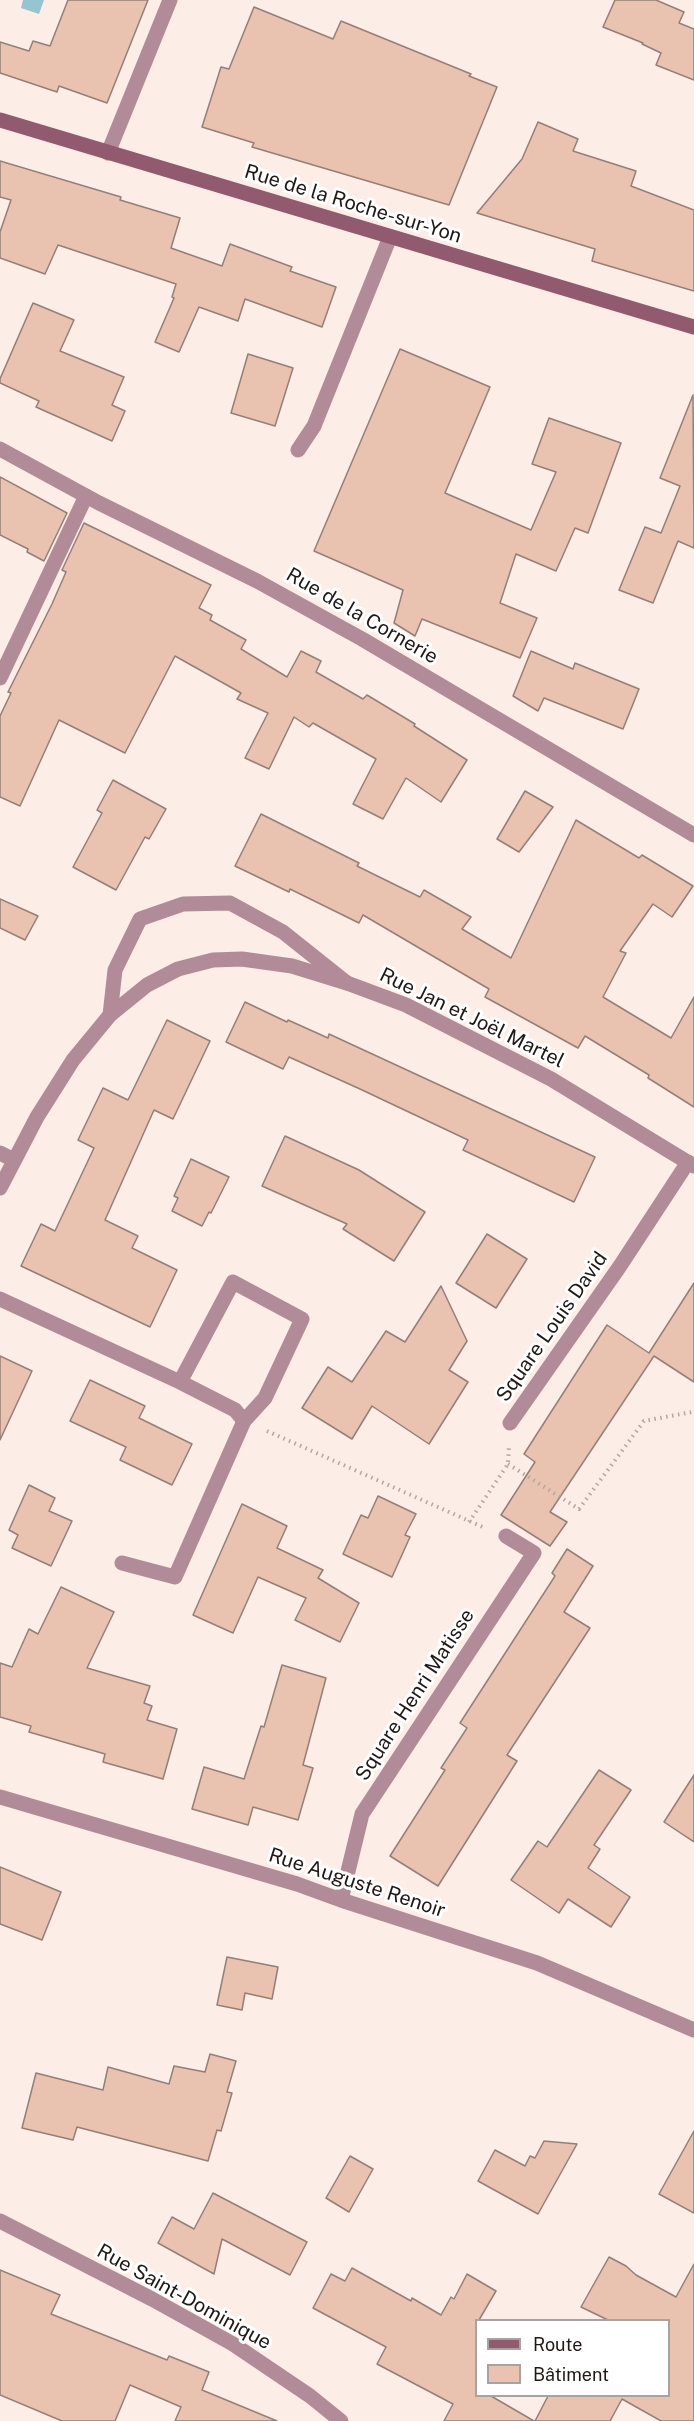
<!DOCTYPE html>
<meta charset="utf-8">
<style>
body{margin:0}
#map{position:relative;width:694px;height:2421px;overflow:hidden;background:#fcede7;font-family:"Public Sans",sans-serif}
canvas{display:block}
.legend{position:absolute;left:475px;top:2319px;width:195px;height:78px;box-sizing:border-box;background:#fff;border:2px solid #a6a3a1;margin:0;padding:8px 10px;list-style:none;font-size:18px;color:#201814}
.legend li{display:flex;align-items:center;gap:12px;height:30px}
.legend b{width:30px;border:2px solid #a6a3a1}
</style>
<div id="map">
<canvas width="694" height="2421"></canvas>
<ul class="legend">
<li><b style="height:8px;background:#915a6e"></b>Route</li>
<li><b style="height:16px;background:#eac2b0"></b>Bâtiment</li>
</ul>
</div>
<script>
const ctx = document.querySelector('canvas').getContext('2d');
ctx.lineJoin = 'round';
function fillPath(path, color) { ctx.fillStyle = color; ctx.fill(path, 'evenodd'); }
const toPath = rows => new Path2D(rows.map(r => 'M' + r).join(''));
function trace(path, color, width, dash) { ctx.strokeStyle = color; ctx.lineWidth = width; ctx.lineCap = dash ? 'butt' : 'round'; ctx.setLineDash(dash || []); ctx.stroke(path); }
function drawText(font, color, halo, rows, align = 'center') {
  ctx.font = font + ' "Public Sans",sans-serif'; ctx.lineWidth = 6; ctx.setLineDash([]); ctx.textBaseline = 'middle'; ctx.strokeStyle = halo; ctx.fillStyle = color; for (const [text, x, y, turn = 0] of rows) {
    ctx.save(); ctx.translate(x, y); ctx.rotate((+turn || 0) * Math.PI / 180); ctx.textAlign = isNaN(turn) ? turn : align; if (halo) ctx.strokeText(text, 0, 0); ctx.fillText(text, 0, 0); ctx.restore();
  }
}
const water = toPath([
 [23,0,44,0,39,14,21,8]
]);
const building = toPath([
 [68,0,148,0,107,103,59,86,57,92,0,73,0,42,29,51,33,41,50,46,68,0],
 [615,0,656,0,684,12,679,23,694,29,694,80,656,65,661,53,642,44,643,43,603,27,615,0],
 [254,7,333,39,341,21,471,74,469,76,497,87,449,205,252,147,254,143,202,127,221,67,229,69,254,7],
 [538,122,578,139,573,151,636,171,631,186,694,210,694,291,592,261,595,249,477,213,522,159,538,122],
 [0,161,121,197,120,200,180,218,171,248,222,266,230,244,292,267,290,271,336,287,322,327,245,299,238,321,199,307,179,352,155,342,174,298,172,297,176,284,58,245,45,274,0,258,0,232,11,200,0,197,0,161],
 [33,303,74,320,60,351,124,377,112,405,125,411,112,441,36,407,39,401,0,383,0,379,33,303],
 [400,349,490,387,445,493,531,530,556,472,532,464,549,418,621,443,588,533,575,528,556,571,516,554,500,603,537,618,520,658,422,619,415,636,394,623,403,590,314,551,400,349],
 [248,354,293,368,275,426,231,413,248,354],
 [693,395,694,548,678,541,653,603,619,590,645,527,661,533,680,486,660,478,693,395],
 [0,477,67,513,44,561,27,552,28,549,0,535,0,477],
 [84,523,211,585,199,608,212,615,210,620,246,640,241,649,287,677,301,651,321,661,316,672,363,699,367,695,415,724,414,726,467,760,441,802,406,778,383,819,353,804,376,759,313,723,309,727,294,717,269,769,245,758,268,713,237,699,241,693,175,656,125,753,59,720,20,806,0,797,0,716,11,693,8,692,52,604,66,572,62,570,84,523],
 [531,651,573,669,575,663,639,689,623,729,544,698,538,711,513,696,531,651],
 [113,780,166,809,149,839,145,837,116,890,73,867,102,813,97,810,113,780],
 [525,791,553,807,519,852,497,839,525,791],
 [261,814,359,863,357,866,420,897,424,890,471,917,462,929,511,958,576,820,639,858,642,855,693,886,672,917,653,904,620,951,626,953,603,997,671,1038,694,997,694,1107,648,1078,649,1075,585,1036,578,1048,485,997,489,989,363,915,359,923,290,889,289,892,235,866,261,814],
 [0,899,38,916,25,940,0,928,0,899],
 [245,1002,287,1022,288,1020,328,1038,329,1034,595,1157,574,1202,463,1150,468,1140,360,1089,289,1057,283,1069,226,1042,245,1002],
 [167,1020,210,1041,173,1119,154,1110,105,1220,138,1236,132,1248,177,1270,150,1327,21,1266,41,1224,55,1231,94,1148,78,1140,103,1088,128,1100,167,1020],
 [285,1136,359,1170,425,1212,394,1261,343,1229,347,1224,262,1186,285,1136],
 [191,1159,229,1177,211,1213,209,1212,202,1226,172,1211,178,1198,174,1196,191,1159],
 [487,1234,527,1259,496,1308,456,1283,487,1234],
 [694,1283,694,1382,654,1356,550,1512,567,1522,550,1546,501,1515,535,1462,524,1454,607,1325,649,1353,694,1283],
 [441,1286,467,1341,449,1370,468,1382,429,1444,372,1406,352,1439,302,1408,328,1367,352,1382,386,1331,405,1342,441,1286],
 [0,1356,32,1371,0,1440,0,1356],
 [90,1380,145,1406,139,1418,192,1444,172,1485,120,1460,126,1447,70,1421,90,1380],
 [29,1485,55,1498,49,1511,72,1521,51,1566,12,1548,18,1535,9,1530,29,1485],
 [378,1496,416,1514,405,1535,410,1537,392,1577,343,1554,361,1515,368,1518,378,1496],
 [242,1504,287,1526,277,1548,323,1570,318,1578,359,1603,340,1642,295,1620,306,1598,258,1577,233,1633,193,1615,242,1504],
 [567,1549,593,1566,564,1612,590,1628,507,1755,517,1761,438,1886,390,1856,445,1770,441,1768,467,1728,460,1723,555,1576,552,1573,567,1549],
 [61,1587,114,1612,87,1668,150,1686,144,1703,152,1706,147,1720,177,1729,163,1779,103,1762,105,1754,29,1732,31,1726,0,1717,0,1663,12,1667,29,1629,38,1634,61,1587],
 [282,1665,326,1678,303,1765,313,1768,298,1820,253,1807,248,1825,192,1809,204,1767,244,1779,261,1726,264,1727,282,1665],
 [599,1770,631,1790,594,1845,600,1849,588,1868,630,1897,611,1927,568,1899,559,1913,511,1880,538,1841,547,1847,599,1770],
 [694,1775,694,1842,664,1822,694,1775],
 [0,1867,61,1892,42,1940,0,1924,0,1867],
 [227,1957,278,1967,272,1999,245,1993,242,2010,217,2005,227,1957],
 [210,2054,236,2061,227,2092,232,2093,221,2131,217,2130,208,2161,77,2127,73,2140,22,2128,36,2073,103,2090,108,2067,169,2084,174,2066,205,2072,210,2054],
 [694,2131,694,2213,659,2194,694,2131],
 [544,2141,577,2144,538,2214,478,2181,495,2150,525,2166,530,2156,535,2158,544,2141],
 [350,2156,373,2169,349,2212,326,2198,350,2156],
 [213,2193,307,2242,290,2275,222,2239,214,2274,158,2243,172,2217,194,2229,213,2193],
 [609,2257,626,2266,636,2275,676,2297,694,2264,694,2421,661,2421,622,2399,610,2421,535,2421,548,2396,669,2396,669,2320,608,2320,581,2307,609,2257],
 [352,2268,411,2301,412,2298,441,2315,451,2297,454,2299,467,2274,496,2291,479,2320,477,2320,477,2396,491,2396,534,2421,444,2421,453,2404,377,2364,386,2347,313,2308,331,2274,345,2281,352,2268],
 [0,2270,60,2295,51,2314,167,2360,169,2356,209,2372,202,2390,277,2421,175,2421,181,2407,130,2385,115,2421,62,2421,0,2395,0,2270]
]);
const path = toPath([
 [267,1431,485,1528],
 [508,1464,579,1509,644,1421,692,1412,694,1413],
 [469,1522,508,1464,509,1445]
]);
const lane = toPath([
 [298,450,314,426,390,237],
 [0,678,86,496],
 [110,1015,115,970,140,919,183,904,230,903,283,932,347,983]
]);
const street = toPath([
 [108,153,170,0],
 [0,449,99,503,257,581,362,639,694,835],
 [0,1153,14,1160],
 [0,1188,37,1117,73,1060,110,1015,147,985,178,969,213,960,242,959,292,966,347,983,406,1005,551,1079,694,1166],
 [0,1299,180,1382,235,1410,244,1421,265,1398,302,1319,233,1282,180,1382],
 [510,1423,620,1266,688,1162],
 [122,1563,175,1577,244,1421],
 [0,1797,297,1884,341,1900,537,1963,694,2030],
 [341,1900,362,1814,534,1553,506,1536],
 [0,2221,152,2299,233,2344,310,2396,341,2421]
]);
const secondary = toPath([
 [0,120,694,327]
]);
const streetNames = [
 ["Rue de la Roche-sur-Yon",353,204,17],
 ["Rue de la Cornerie",362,616,30],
 ["Rue Jan et Joël Martel",472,1018,26],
 ["Square Louis David",552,1327,-55],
 ["Square Henri Matisse",415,1695,-57],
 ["Rue Auguste Renoir",357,1883,18],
 ["Rue Saint-Dominique",184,2297,29]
];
fillPath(water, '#96c5d2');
fillPath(building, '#eac2b0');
trace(building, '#947f76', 1.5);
trace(path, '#b4a7a1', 4, [1.5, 4.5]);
trace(lane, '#b28b98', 15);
trace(street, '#b28b98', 15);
trace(secondary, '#915a6e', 15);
drawText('20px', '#201814', '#fff', streetNames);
</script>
